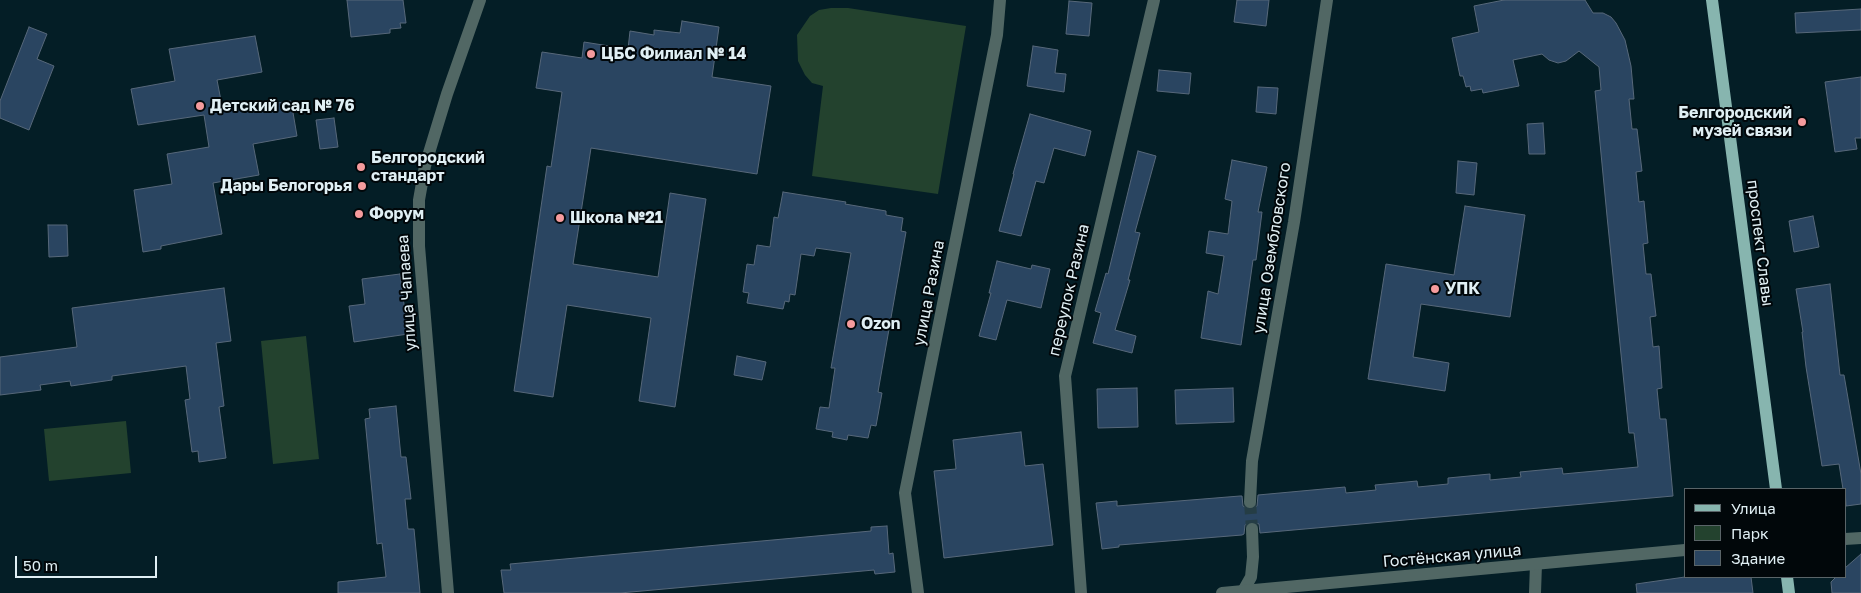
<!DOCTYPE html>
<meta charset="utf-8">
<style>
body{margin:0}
#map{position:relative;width:1861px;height:593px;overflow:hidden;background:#041e26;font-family:"Golos Text",sans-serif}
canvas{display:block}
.legend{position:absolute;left:1684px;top:488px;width:162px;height:90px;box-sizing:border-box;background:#01070a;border:1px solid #5a6468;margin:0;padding:6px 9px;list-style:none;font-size:15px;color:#e0eff4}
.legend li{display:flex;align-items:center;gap:10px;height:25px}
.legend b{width:25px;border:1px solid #5a6468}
.scale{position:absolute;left:15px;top:556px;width:142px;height:22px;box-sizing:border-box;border:2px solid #e0eff4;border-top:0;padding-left:6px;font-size:15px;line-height:18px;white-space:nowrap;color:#e0eff4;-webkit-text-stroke:4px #01070a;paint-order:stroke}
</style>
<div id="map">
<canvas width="1861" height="593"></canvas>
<ul class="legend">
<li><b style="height:6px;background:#87b5af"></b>Улица</li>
<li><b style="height:14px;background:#23422e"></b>Парк</li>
<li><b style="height:14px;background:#2a4561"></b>Здание</li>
</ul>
<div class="scale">50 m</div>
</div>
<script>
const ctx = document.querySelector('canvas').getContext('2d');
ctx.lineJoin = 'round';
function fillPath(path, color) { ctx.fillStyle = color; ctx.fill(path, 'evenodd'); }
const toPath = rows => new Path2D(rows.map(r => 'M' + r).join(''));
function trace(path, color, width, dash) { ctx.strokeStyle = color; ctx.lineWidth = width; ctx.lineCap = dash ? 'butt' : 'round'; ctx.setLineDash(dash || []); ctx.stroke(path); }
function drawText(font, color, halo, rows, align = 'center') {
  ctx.font = font + ' "Golos Text",sans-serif'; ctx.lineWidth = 4; ctx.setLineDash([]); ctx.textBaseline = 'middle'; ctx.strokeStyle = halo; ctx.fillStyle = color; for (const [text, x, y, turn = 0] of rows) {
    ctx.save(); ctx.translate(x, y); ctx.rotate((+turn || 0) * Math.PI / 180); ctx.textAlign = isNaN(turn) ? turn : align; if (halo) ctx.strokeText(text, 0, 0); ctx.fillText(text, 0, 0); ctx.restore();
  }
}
const green = toPath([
 [831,8,848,8,966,26,938,194,812,176,823,86,812,83,805,75,798,61,797,35,810,16,819,10],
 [306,336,319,459,273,464,261,341],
 [126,421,131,473,49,481,44,429]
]);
const building = toPath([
 [347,0,403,0,406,23,400,23,401,28,390,29,390,33,351,37,347,0],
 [1237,0,1269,0,1266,26,1234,22,1237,0],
 [1504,0,1585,0,1593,13,1603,13,1611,17,1616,23,1625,40,1631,66,1634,99,1629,99,1632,129,1637,129,1642,171,1636,172,1639,202,1644,201,1648,243,1643,244,1646,274,1651,274,1656,316,1650,317,1653,347,1659,346,1662,388,1657,389,1660,419,1666,419,1673,496,1260,533,1259,524,1251,521,1245,525,1244,534,1242,535,1119,545,1119,547,1102,549,1096,503,1117,501,1117,506,1240,496,1242,496,1243,506,1250,510,1257,506,1258,495,1345,487,1346,493,1376,490,1375,485,1417,481,1418,487,1448,484,1448,478,1490,474,1490,480,1521,477,1520,472,1562,468,1563,474,1638,467,1634,433,1629,433,1607,216,1595,91,1601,90,1599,67,1579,51,1566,61,1558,63,1549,60,1542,54,1513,60,1519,86,1483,93,1482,89,1471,91,1470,86,1466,87,1463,76,1460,76,1452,38,1479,32,1474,6,1504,0],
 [1069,1,1092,3,1089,36,1066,34,1069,1],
 [1861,9,1861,30,1796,33,1795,13,1861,9],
 [682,21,719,27,712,77,771,86,757,174,591,148,573,264,658,277,670,193,706,199,675,407,639,401,651,318,567,305,553,397,514,391,547,166,551,167,562,92,536,88,542,52,582,58,584,42,628,49,630,31,654,35,654,30,680,33,682,21],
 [29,27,47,34,37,59,54,66,29,130,0,118,0,101,29,27],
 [255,36,262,72,217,80,223,111,291,101,297,136,253,144,259,175,213,183,222,234,161,246,161,249,143,252,134,190,172,184,167,154,209,147,204,115,138,125,131,89,175,81,169,49,255,36],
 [1033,46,1058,50,1055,73,1066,74,1064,92,1027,86,1033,46],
 [1159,70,1191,73,1189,94,1157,91,1159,70],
 [1861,77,1861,138,1855,138,1857,149,1835,152,1825,82,1861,77],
 [1258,87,1278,88,1276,114,1256,112,1258,87],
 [1030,114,1091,131,1085,156,1054,148,1044,183,1036,181,1021,236,999,231,1014,174,1013,174,1030,114],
 [334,118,338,147,320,149,316,120,334,118],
 [1543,123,1545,154,1529,154,1527,124,1543,123],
 [1138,151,1156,156,1135,232,1140,233,1128,280,1130,280,1115,330,1136,336,1132,353,1093,343,1101,313,1095,311,1106,273,1108,274,1138,151],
 [1232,160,1267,167,1258,212,1262,212,1256,260,1253,260,1241,345,1201,338,1208,291,1218,294,1224,256,1206,253,1209,231,1228,234,1232,201,1225,199,1232,160],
 [1458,161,1477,163,1474,195,1456,193,1458,161],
 [783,192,846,202,845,204,886,211,886,215,903,218,901,231,906,232,878,392,882,393,876,426,871,425,868,438,848,435,847,440,832,437,833,432,816,429,820,407,829,408,835,368,831,368,851,253,816,248,814,256,801,254,795,295,790,294,789,302,785,301,783,309,747,303,749,293,743,292,747,264,754,265,757,245,770,247,774,217,778,218,783,192],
 [1465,206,1525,215,1510,317,1421,304,1413,357,1449,363,1445,391,1368,379,1386,264,1454,275,1465,206],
 [1813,216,1819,247,1794,252,1789,221,1813,216],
 [48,225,67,225,68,256,49,257,48,225],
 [997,261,1031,269,1032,265,1050,269,1041,308,1007,300,996,340,979,336,991,293,989,293,997,261],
 [400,274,408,334,354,342,349,306,365,304,362,279,400,274],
 [1830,284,1840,375,1844,375,1861,474,1861,504,1846,506,1845,489,1843,489,1839,464,1822,466,1806,367,1802,332,1803,332,1796,289,1830,284],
 [224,288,231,341,216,343,224,406,219,407,226,458,199,462,198,451,192,452,185,400,190,399,186,366,112,376,112,380,71,386,70,381,40,385,41,390,0,395,0,357,77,347,72,308,224,288],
 [737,356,766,362,762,380,734,375,737,356],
 [1137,388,1138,427,1098,428,1097,389,1137,388],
 [1233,388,1234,422,1176,424,1175,390,1233,388],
 [396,406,401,457,406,457,411,499,405,499,408,529,414,529,420,593,338,593,338,582,386,577,382,543,377,544,365,419,370,418,369,409,396,406],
 [1021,432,1025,466,1043,464,1053,545,944,558,934,471,956,469,953,440,1021,432],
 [887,526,889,554,893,553,895,572,875,574,874,570,620,593,504,593,501,570,511,570,510,564,871,531,871,527,887,526],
 [1861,554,1861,593,1832,593,1831,582,1836,577,1845,577,1845,568,1861,554],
 [1685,577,1751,577,1753,593,1637,593,1636,584,1685,577]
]);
const minorTunnel = toPath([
 [1250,502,1252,529]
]);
const minor = toPath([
 [1250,502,1252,461,1294,222,1327,0],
 [918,593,905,493,997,35,1000,0],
 [1081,593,1065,376,1154,0],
 [1242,593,1251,577,1253,557,1252,529],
 [1535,593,1536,564]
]);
const tertiary = toPath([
 [1845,539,1861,538],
 [448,593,419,246,419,200,425,166,447,94,480,0],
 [1222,593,1685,550]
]);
const primary = toPath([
 [1712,0,1776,489],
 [1787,577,1789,593]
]);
const markers = [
 [591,54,5,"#f59b9d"],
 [200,106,5,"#f59b9d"],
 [1802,122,5,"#f59b9d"],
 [361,167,5,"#f59b9d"],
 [362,186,5,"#f59b9d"],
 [359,214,5,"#f59b9d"],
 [560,218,5,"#f59b9d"],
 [1435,289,5,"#f59b9d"],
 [851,324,5,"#f59b9d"]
];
const poiNames = [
 ["ЦБС Филиал № 14",601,54],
 ["Детский сад № 76",210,106],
 ["Белгородский",1792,113,"right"],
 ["музей связи",1792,131,"right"],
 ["Белгородский",371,158],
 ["стандарт",371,176],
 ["Дары Белогорья",352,186,"right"],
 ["Форум",369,214],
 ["Школа №21",570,218],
 ["УПК",1445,289],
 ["Ozon",861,324]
];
const streetNames = [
 ["проспект Славы",1760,243,83],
 ["улица Озембловского",1272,248,-81],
 ["переулок Разина",1069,290,-77],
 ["улица Чапаева",407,293,-94],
 ["улица Разина",929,293,-79],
 ["Гостёнская улица",1452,556,-5]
];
fillPath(green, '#23422e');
fillPath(building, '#2a4561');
trace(building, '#57687a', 1);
trace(minorTunnel, '#253d45', 12, [12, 6]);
trace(minor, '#516764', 12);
trace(tertiary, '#516764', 12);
trace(primary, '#87b5af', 12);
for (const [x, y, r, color] of markers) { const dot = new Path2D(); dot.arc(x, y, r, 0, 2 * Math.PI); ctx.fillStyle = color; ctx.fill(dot); trace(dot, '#01070a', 2); }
drawText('bold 16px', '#e0eff4', '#01070a', poiNames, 'left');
drawText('16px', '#e0eff4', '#01070a', streetNames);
</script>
